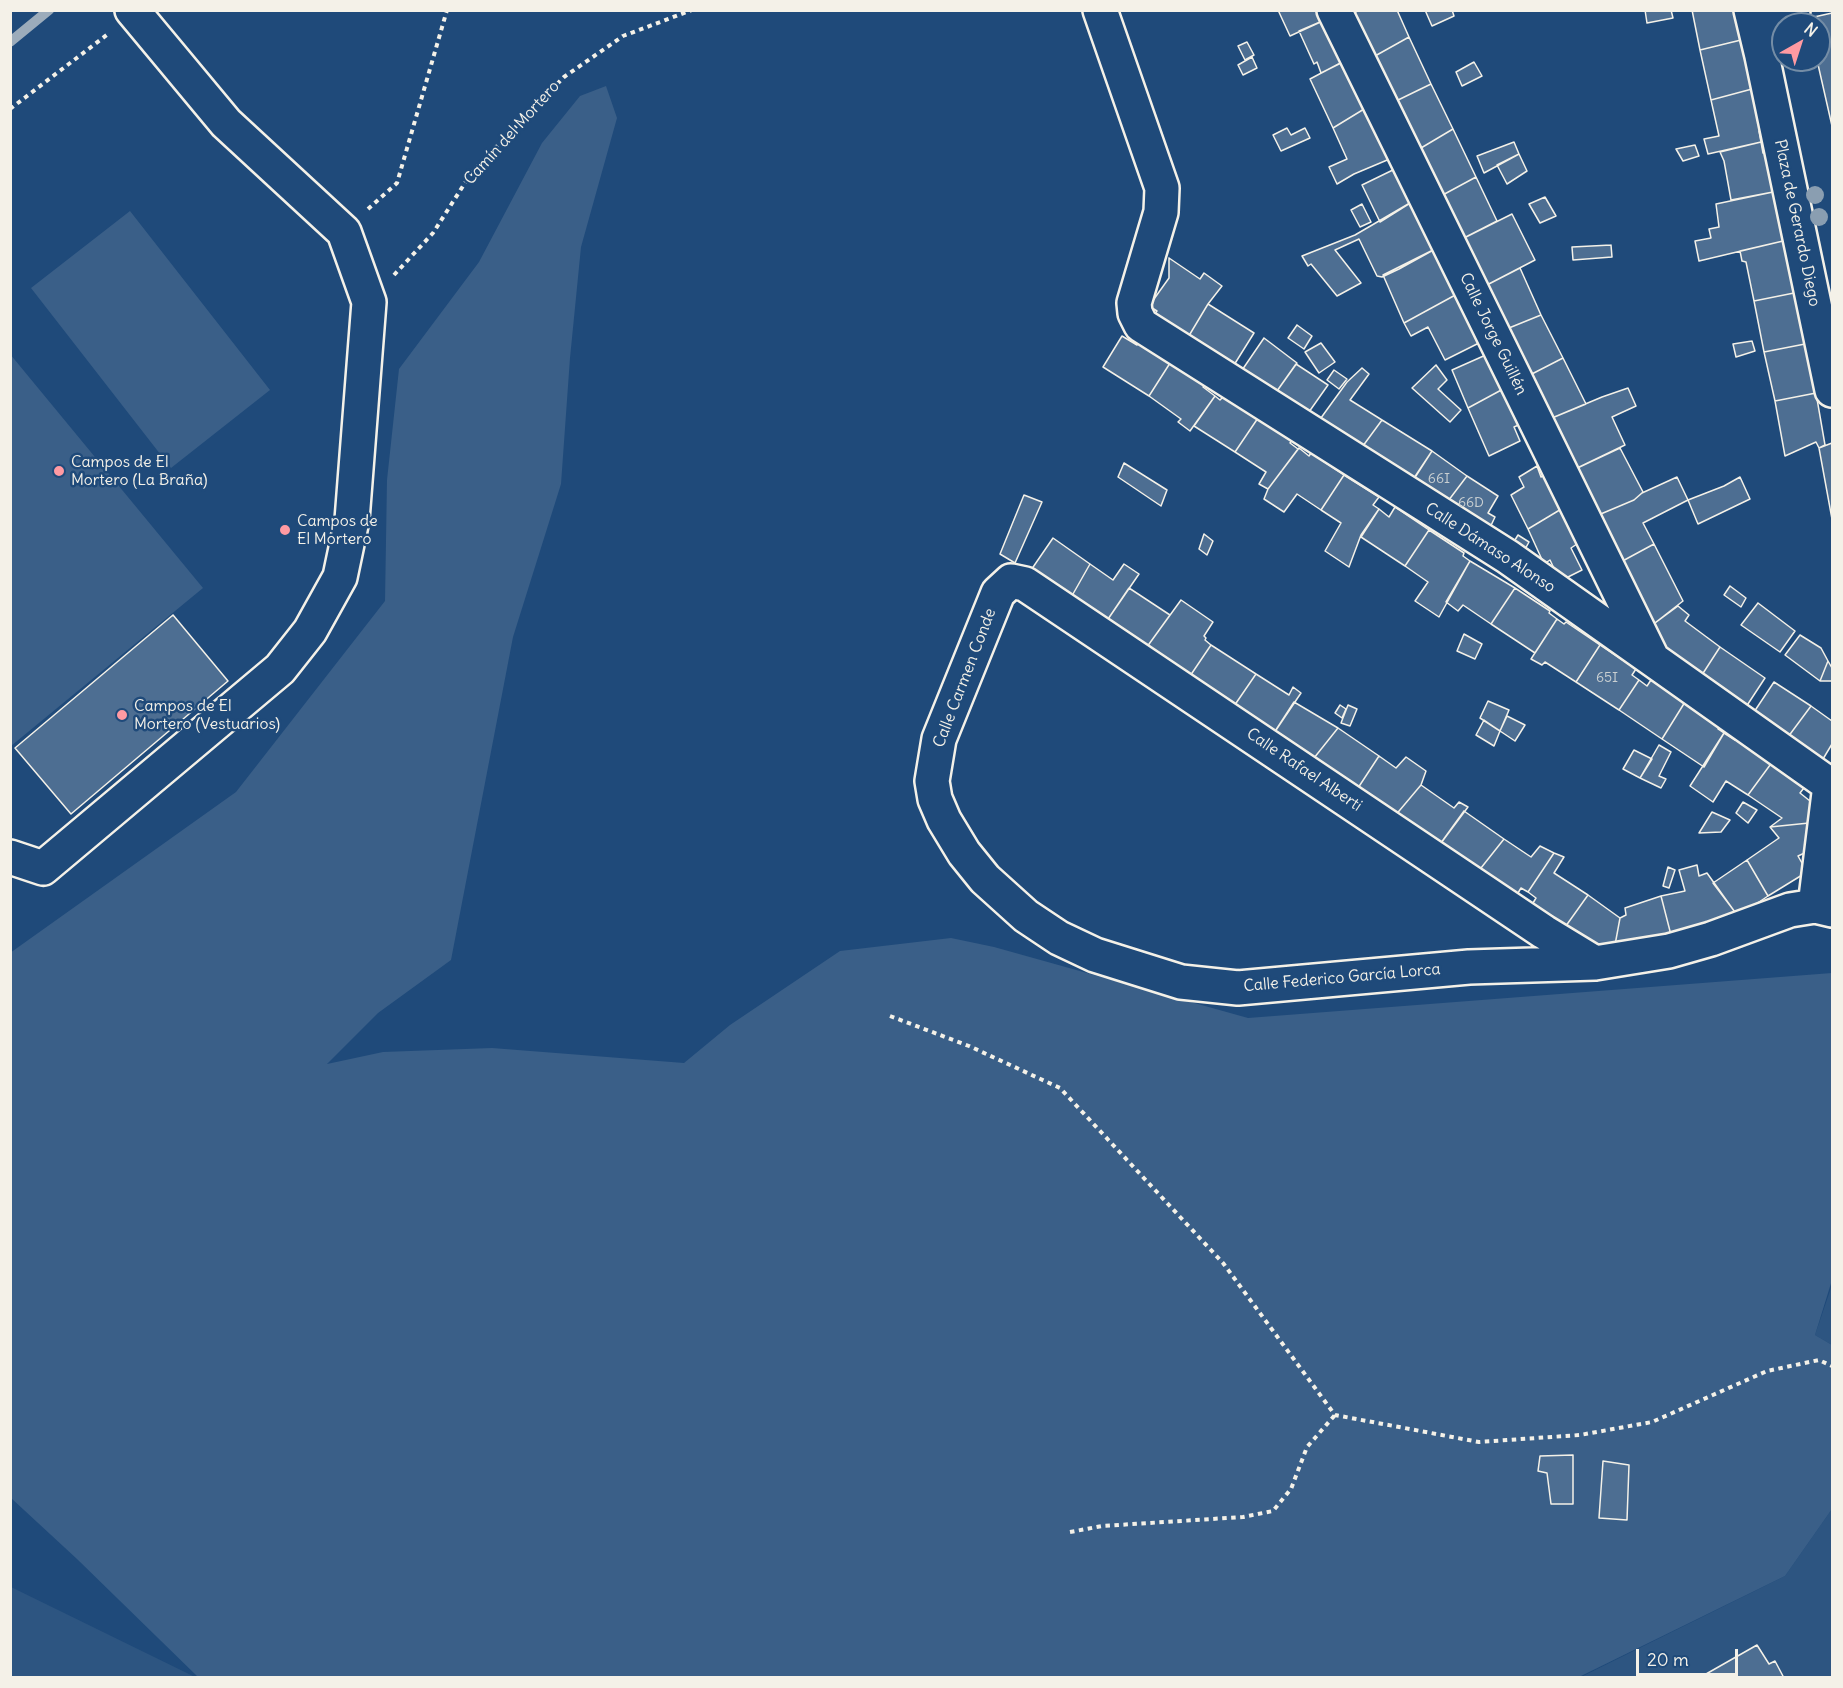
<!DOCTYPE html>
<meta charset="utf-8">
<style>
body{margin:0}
#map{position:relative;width:1843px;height:1688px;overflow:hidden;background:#1f4a7a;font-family:Delius,sans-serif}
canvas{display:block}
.frame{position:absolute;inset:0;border:12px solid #f4f1e8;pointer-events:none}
.north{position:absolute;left:1771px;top:12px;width:60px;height:60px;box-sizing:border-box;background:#1f4a7a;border:2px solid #748da6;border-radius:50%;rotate:39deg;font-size:16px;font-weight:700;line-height:24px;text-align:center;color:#f4f1e8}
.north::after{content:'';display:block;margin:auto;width:21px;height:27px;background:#ff9aa2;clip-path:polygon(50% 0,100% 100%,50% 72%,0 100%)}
.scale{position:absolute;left:1636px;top:1649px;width:102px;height:27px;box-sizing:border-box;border:3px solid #f4f1e8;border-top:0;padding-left:8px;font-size:18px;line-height:21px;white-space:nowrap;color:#f4f1e8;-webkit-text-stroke:4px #1f4a7a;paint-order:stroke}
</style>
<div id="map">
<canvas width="1843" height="1688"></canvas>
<div class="frame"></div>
<div class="north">N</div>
<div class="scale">20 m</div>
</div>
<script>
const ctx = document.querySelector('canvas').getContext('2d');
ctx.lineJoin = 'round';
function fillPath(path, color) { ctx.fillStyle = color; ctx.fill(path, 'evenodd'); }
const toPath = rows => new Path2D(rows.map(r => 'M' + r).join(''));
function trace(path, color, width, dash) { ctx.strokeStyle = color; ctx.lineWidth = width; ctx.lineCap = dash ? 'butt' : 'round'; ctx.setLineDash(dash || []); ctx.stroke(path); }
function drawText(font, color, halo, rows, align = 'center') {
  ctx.font = font + ' Delius,sans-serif'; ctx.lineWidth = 5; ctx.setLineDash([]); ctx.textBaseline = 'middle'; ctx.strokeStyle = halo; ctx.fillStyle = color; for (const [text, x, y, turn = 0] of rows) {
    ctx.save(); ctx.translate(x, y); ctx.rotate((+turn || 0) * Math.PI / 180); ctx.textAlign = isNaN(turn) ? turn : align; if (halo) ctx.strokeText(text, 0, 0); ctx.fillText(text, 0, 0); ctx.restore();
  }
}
const built = toPath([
 [1832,1285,1832,1345,1815,1335],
 [1832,1509,1832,1677,1579,1678,1785,1576],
 [11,1587,195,1677,11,1677]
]);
const green = toPath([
 [606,86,617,118,581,247,570,358,561,484,513,637,451,960,378,1013,327,1064,383,1052,492,1048,684,1063,730,1025,840,951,951,938,994,947,1248,1018,1832,973,1832,1280,1815,1335,1832,1345,1832,1509,1785,1576,1579,1677,198,1677,77,1559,11,1498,10,953,236,792,385,601,387,480,399,369,479,262,542,143,580,96],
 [130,211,270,390,171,468,31,288],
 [10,354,203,588,11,746,10,746]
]);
const stream = toPath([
 [10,42,49,10]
]);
const building = toPath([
 [1278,10,1322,10,1327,19,1290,36,1278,10],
 [1359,10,1397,10,1409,37,1375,56,1353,14,1359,10],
 [1425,10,1452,10,1454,16,1432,26,1425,10],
 [1645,10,1671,10,1673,18,1647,23,1645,10],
 [1692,10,1735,10,1741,40,1700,50,1692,10],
 [1832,13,1832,126,1817,60,1819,60,1820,43,1819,24,1816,24,1814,17,1832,13],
 [1327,19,1345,61,1321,73,1317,62,1314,64,1299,31,1327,19],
 [1409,37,1431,84,1394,102,1375,56,1409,37],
 [1741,40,1752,89,1711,100,1700,50,1741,40],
 [1247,42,1254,55,1245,60,1238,46,1247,42],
 [1252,57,1257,68,1243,75,1238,65,1252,57],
 [1346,60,1369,106,1333,128,1310,79,1346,60],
 [1474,62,1482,76,1462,86,1456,72,1474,62],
 [1431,84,1453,129,1421,148,1413,134,1410,135,1394,102,1431,84],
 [1752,89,1761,131,1759,131,1761,142,1708,154,1704,139,1719,136,1711,100,1752,89],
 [1369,106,1392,158,1354,174,1337,184,1329,167,1347,159,1333,128,1369,106],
 [1287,128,1291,135,1305,128,1310,138,1281,151,1273,135,1287,128],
 [1453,129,1476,177,1439,197,1420,158,1425,155,1421,148,1453,129],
 [1514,142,1519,154,1484,173,1477,156,1514,142],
 [1761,142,1763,153,1765,153,1773,192,1731,200,1724,161,1720,152,1761,142],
 [1695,145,1699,156,1683,161,1676,149,1695,145],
 [1519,154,1527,171,1507,184,1497,165,1519,154],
 [1399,167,1415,200,1380,222,1362,185,1399,167],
 [1476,177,1497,221,1460,240,1439,197,1476,177],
 [1773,192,1783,241,1699,261,1695,241,1711,238,1709,229,1719,227,1716,204,1773,192],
 [1545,197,1556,216,1540,223,1529,204,1545,197],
 [1415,200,1437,248,1399,269,1382,277,1377,276,1359,239,1335,250,1361,283,1337,296,1311,264,1308,266,1302,256,1355,235,1415,200],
 [1362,204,1371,222,1360,227,1351,210,1362,204],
 [1512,214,1535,260,1483,287,1460,240,1512,214],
 [1783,241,1794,293,1754,301,1746,262,1742,261,1740,251,1783,241],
 [1611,245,1612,257,1573,260,1572,247,1611,245],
 [1437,248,1459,293,1404,323,1383,275,1437,248],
 [1169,258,1200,279,1204,273,1222,286,1208,304,1187,339,1153,316,1157,311,1149,306,1169,278,1169,258],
 [1520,268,1541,315,1504,330,1483,287,1520,268],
 [1459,293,1481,342,1445,360,1428,327,1411,336,1404,323,1459,293],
 [1794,293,1805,344,1764,352,1754,301,1794,293],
 [1208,304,1254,333,1234,365,1187,339,1208,304],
 [1541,315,1563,358,1526,377,1504,330,1541,315],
 [1297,325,1312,336,1304,349,1288,338,1297,325],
 [1122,336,1137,345,1141,339,1172,360,1149,396,1103,367,1122,336],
 [1264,338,1297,363,1272,398,1238,376,1264,338],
 [1752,341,1755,351,1736,357,1733,344,1752,341],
 [1321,343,1335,362,1319,373,1305,352,1321,343],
 [1805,344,1816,393,1775,401,1764,352,1805,344],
 [1488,354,1505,388,1468,408,1452,370,1488,354],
 [1563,358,1586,404,1552,418,1526,377,1563,358],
 [1172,360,1207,383,1203,387,1215,396,1190,431,1178,422,1181,419,1149,396,1172,360],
 [1296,364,1328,385,1304,419,1272,398,1296,364],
 [1436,365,1447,380,1438,389,1461,410,1450,422,1412,388,1436,365],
 [1362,368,1369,374,1350,400,1382,420,1357,454,1318,422,1347,382,1362,368],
 [1334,370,1347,379,1339,389,1327,380,1334,370],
 [1505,388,1523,423,1514,427,1520,441,1489,456,1468,408,1505,388],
 [1628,388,1636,406,1612,417,1625,445,1571,471,1554,435,1560,433,1552,418,1602,397,1628,388],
 [1816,393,1825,445,1819,448,1816,442,1785,456,1775,401,1816,393],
 [1215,396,1220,400,1224,396,1258,418,1235,452,1194,426,1215,396],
 [1258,418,1292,440,1290,443,1298,449,1268,489,1259,484,1266,472,1235,452,1258,418],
 [1382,420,1432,451,1410,484,1357,454,1382,420],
 [1832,443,1832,519,1819,448,1832,443],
 [1299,448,1309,456,1311,453,1344,475,1321,510,1297,494,1284,512,1264,499,1268,489,1299,448],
 [1620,448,1643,492,1634,500,1596,516,1571,471,1620,448],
 [1432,451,1467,476,1442,509,1412,482,1432,451],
 [1124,463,1167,490,1161,506,1118,477,1124,463],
 [1537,466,1541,477,1546,474,1563,508,1528,529,1511,495,1524,487,1519,477,1537,466],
 [1344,475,1379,497,1373,505,1379,509,1361,535,1349,567,1325,551,1341,523,1321,510,1344,475],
 [1467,476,1498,496,1488,513,1495,517,1486,536,1442,509,1467,476],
 [1677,477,1688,500,1643,523,1654,544,1617,564,1596,516,1634,500,1642,493,1677,477],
 [1740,477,1750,499,1698,524,1688,500,1724,486,1740,477],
 [1024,495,1042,502,1015,563,1000,554,1024,495],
 [1395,507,1429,530,1405,566,1361,537,1379,509,1389,517,1395,507],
 [1563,508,1580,542,1571,548,1582,570,1560,581,1550,560,1544,564,1528,529,1563,508],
 [1429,530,1464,553,1463,556,1470,561,1439,617,1415,601,1428,582,1405,566,1429,530],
 [1204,534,1213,541,1207,555,1199,549,1204,534],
 [1518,535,1529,542,1519,560,1507,553,1518,535],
 [1053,538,1090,564,1069,601,1029,573,1053,538],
 [1654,544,1683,601,1651,626,1617,564,1654,544],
 [1470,561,1515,588,1491,624,1463,605,1458,611,1446,602,1470,561],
 [1090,564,1113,580,1124,564,1139,574,1106,622,1069,601,1090,564],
 [1730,586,1746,598,1741,607,1724,595,1730,586],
 [1129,588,1170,615,1144,651,1106,622,1129,588],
 [1515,588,1550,611,1549,613,1557,619,1535,653,1491,624,1515,588],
 [1181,600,1213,622,1204,636,1206,638,1205,640,1211,645,1188,679,1144,651,1181,600],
 [1758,603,1795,631,1780,652,1741,625,1758,603],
 [1678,606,1689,615,1685,621,1720,647,1698,681,1668,656,1651,626,1678,606],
 [173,615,228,681,71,814,15,748,173,615],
 [1557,619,1564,624,1566,622,1600,645,1576,682,1545,662,1542,665,1531,659,1557,619],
 [1464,634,1482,644,1475,659,1457,651,1464,634],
 [1800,635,1821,648,1828,661,1820,681,1785,655,1800,635],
 [1211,645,1256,674,1232,709,1188,679,1211,645],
 [1600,645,1636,669,1632,675,1639,680,1619,710,1576,682,1600,645],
 [1720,647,1765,678,1744,710,1698,681,1720,647],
 [1828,661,1832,668,1832,681,1820,681,1828,661],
 [1256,674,1289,695,1293,687,1301,693,1272,736,1232,709,1256,674],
 [1639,680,1647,686,1651,680,1685,702,1662,739,1619,710,1639,680],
 [1774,682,1811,706,1785,741,1750,718,1774,682],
 [1488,701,1509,710,1500,731,1480,718,1488,701],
 [1294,702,1338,728,1310,763,1272,736,1294,702],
 [1685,702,1721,725,1718,729,1724,733,1704,767,1662,739,1685,702],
 [1340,705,1346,709,1342,718,1335,713,1340,705],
 [1348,705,1357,709,1350,726,1341,723,1348,705],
 [1811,706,1832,721,1832,744,1820,764,1785,741,1811,706],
 [1507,716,1525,725,1515,741,1500,731,1507,716],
 [1484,720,1500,731,1494,746,1476,735,1484,720],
 [1338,728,1379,756,1356,791,1310,763,1338,728],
 [1724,733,1735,740,1738,737,1773,761,1748,795,1726,781,1713,802,1690,786,1724,733],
 [1659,745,1671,752,1659,776,1666,779,1661,788,1640,778,1659,745],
 [1634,750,1652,759,1640,778,1623,769,1634,750],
 [1379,756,1396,768,1406,757,1426,771,1421,785,1394,817,1356,791,1379,756],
 [1773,761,1807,784,1800,793,1810,801,1809,823,1770,827,1782,818,1748,795,1773,761],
 [1421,785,1454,808,1459,802,1468,807,1438,847,1394,817,1421,785],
 [1743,802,1757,810,1748,823,1736,813,1743,802],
 [1464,811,1504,839,1477,873,1438,847,1464,811],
 [1712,812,1730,820,1721,832,1699,833,1712,812],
 [1809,823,1809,851,1798,856,1807,872,1768,896,1747,860,1779,838,1770,827,1809,823],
 [1504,839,1531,857,1540,846,1554,853,1528,892,1521,888,1515,898,1477,873,1504,839],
 [1554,853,1564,857,1554,873,1588,895,1563,930,1530,908,1536,898,1528,892,1554,853],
 [1747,860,1768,896,1738,916,1713,883,1747,860],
 [1697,865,1699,876,1707,873,1737,915,1671,935,1661,896,1685,891,1679,870,1697,865],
 [1668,867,1675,870,1669,888,1663,886,1668,867],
 [1588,895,1620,918,1615,945,1595,952,1563,930,1588,895],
 [1661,896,1671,935,1615,945,1620,918,1626,915,1625,908,1661,896],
 [1573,1455,1573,1504,1551,1504,1547,1473,1538,1471,1540,1456,1573,1455],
 [1603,1461,1629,1465,1627,1520,1599,1518,1603,1461],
 [1757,1645,1769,1664,1775,1661,1784,1678,1699,1678,1757,1645]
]);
const path = toPath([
 [10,109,108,34],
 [368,209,397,183,447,10],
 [394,275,433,233,472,172,564,77,623,36,692,10],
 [890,1016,969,1046,1060,1088,1223,1263,1335,1415,1479,1442,1580,1435,1652,1422,1767,1371,1819,1360,1832,1366],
 [1070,1532,1102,1526,1243,1517,1273,1511,1291,1489,1307,1447,1335,1415]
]);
const minor = toPath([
 [1100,10,1162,188,1161,212,1134,303,1135,313,1141,325,1508,557,1830,785],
 [1334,10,1651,656],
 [1751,10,1762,56],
 [1793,10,1775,22,1762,56,1832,390],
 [10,857,43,868,280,669,310,631,340,577,352,520,369,302,344,232,226,123,132,10],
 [1815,906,1830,785,1832,783],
 [1595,963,1544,932,1025,584,1011,581,998,593,939,739,932,781,935,799,944,820,964,853,985,879,1026,916,1059,938,1095,955,1181,982,1238,988,1469,967,1595,963,1669,951,1711,939,1790,910,1815,906,1832,910]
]);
const trees = [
 [1815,195],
 [1819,217]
];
const markers = [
 [59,471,6,"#ff9aa2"],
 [285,530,6,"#ff9aa2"],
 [122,715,6,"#ff9aa2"]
];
const numberNames = [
 ["66I",1439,479],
 ["66D",1471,503],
 ["65I",1607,678]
];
const streetNames = [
 ["Camín del Mortero",512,133,-48],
 ["Plaza de Gerardo Diego",1797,223,78],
 ["Calle Jorge Guillén",1493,334,64],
 ["Calle Dámaso Alonso",1490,548,33],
 ["Calle Carmen Conde",965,678,-69],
 ["Calle Rafael Alberti",1304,770,34],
 ["Calle Federico García Lorca",1342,978,-5]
];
const poiNames = [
 ["Campos de El",71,462],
 ["Mortero (La Braña)",71,480],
 ["Campos de",297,521],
 ["El Mortero",297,539],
 ["Campos de El",134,706],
 ["Mortero (Vestuarios)",134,724]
];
fillPath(built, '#2d5581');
fillPath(green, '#3a5f88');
trace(stream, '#9cacbb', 10);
fillPath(building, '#4d6e92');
trace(building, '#f4f1e8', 1.5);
trace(minor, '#f4f1e8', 38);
trace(path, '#f4f1e8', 4, [4.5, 4.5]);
trace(minor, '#1f4a7a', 33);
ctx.fillStyle = '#8a9eb1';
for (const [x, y] of trees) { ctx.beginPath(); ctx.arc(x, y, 9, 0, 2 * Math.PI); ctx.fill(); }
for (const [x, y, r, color] of markers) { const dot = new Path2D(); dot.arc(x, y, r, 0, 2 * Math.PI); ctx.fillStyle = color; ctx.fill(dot); trace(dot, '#1f4a7a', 2); }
drawText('14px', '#cad0d2', null, numberNames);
drawText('16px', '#f4f1e8', '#1f4a7a', streetNames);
drawText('16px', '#f4f1e8', '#1f4a7a', poiNames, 'left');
</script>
